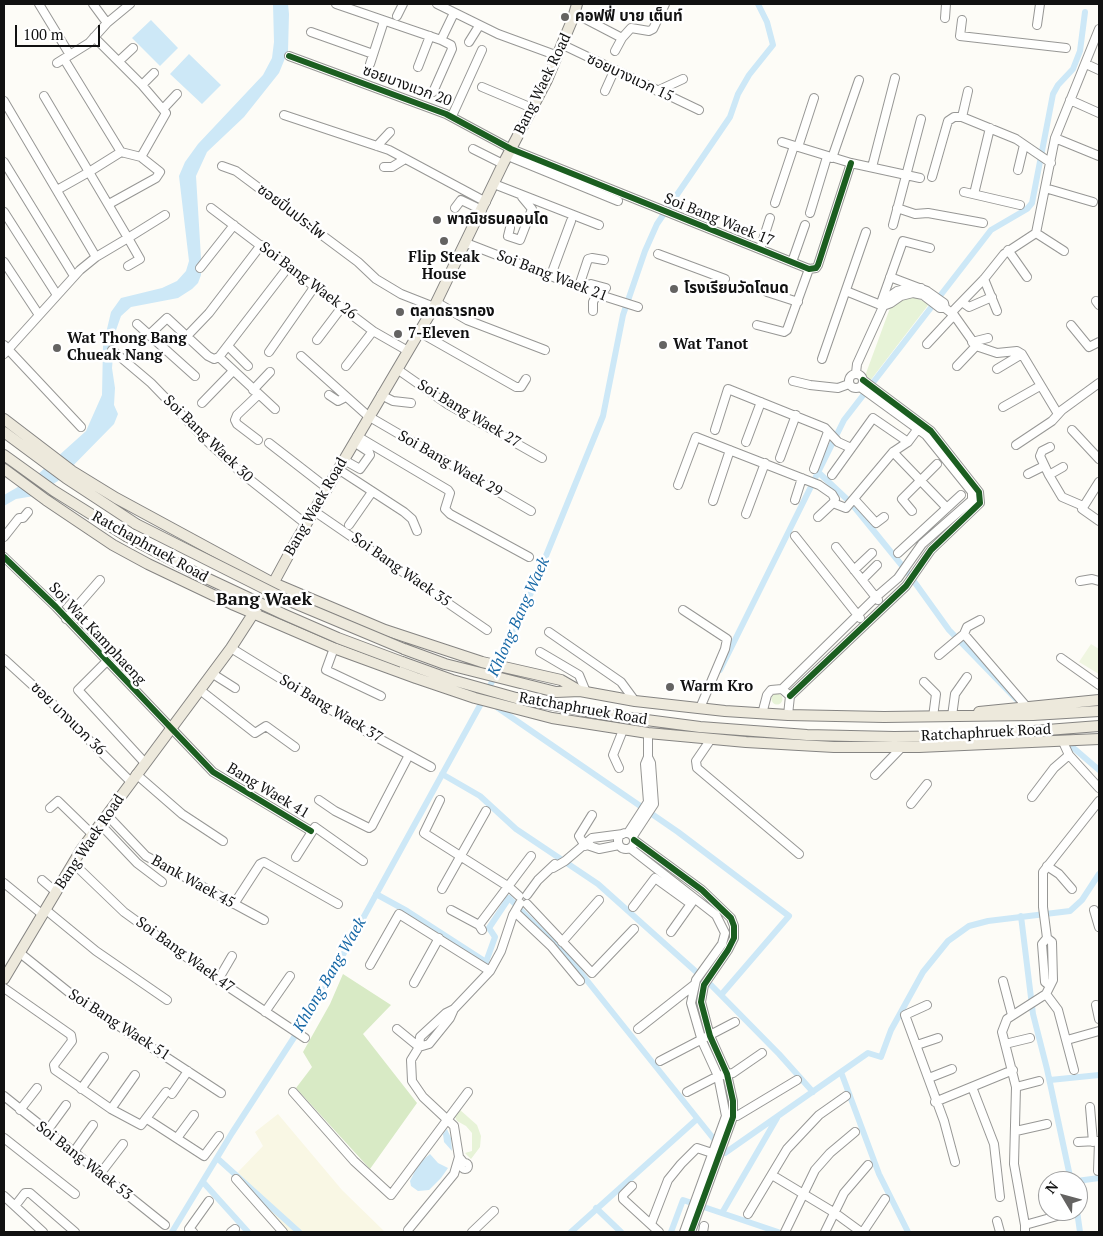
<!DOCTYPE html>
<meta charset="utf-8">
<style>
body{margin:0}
#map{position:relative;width:1103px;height:1236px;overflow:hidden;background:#fdfcf7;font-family:"PT Serif",serif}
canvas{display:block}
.frame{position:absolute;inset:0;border:5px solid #111;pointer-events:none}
.north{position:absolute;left:1038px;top:1171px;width:50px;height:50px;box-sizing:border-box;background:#fff;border:1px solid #a0a0a0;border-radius:50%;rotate:307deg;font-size:14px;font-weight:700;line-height:20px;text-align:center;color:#111}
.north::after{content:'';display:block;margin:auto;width:18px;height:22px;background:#646362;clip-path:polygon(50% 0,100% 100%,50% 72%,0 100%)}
.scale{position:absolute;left:15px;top:25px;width:85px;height:22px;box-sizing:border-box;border:2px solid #111;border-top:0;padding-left:6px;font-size:15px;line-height:18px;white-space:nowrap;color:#111;-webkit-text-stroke:4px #fff;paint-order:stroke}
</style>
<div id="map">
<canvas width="1103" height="1236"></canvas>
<div class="frame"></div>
<div class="north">N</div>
<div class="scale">100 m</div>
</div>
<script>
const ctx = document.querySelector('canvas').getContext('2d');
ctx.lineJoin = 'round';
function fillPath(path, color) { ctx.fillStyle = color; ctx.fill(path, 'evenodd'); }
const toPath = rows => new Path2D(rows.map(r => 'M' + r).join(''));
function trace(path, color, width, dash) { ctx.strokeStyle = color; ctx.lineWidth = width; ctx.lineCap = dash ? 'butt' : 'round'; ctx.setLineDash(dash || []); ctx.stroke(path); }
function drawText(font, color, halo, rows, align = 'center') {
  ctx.font = font + ' "PT Serif","Noto Sans Thai",serif'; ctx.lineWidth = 5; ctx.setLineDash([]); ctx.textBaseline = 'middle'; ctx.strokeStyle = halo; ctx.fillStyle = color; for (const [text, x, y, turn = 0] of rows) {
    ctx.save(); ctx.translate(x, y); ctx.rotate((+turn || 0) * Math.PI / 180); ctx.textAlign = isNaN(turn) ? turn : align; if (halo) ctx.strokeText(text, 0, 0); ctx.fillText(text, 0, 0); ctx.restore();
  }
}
const farmland = toPath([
 [278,1114,342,1190,385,1232,289,1232,278,1220,238,1172,263,1146,255,1132]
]);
const green = toPath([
 [912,296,929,304,870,381,865,376,890,308,900,299],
 '771.5 699a5.5 5.5 0 1 1 11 0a5.5 5.5 0 1 1-11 0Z',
 [640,848,683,880,681,882,638,850],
 [459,1109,477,1125,481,1136,480,1147,471,1159,465,1153,472,1151,472,1133,466,1126,457,1121,454,1115]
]);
const forest = toPath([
 [343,974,391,1005,363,1034,417,1103,370,1169,296,1088,312,1067,303,1052,330,1004]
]);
const pitch = toPath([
 [1091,644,1099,649,1099,674,1079,662]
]);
const water = toPath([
 [273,4,288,4,289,14,288,51,279,73,244,117,207,152,196,176,201,258,201,275,198,283,192,289,178,298,131,307,121,316,115,333,112,368,115,388,114,405,118,414,114,424,58,481,34,496,16,499,4,506,4,495,35,477,86,431,102,395,103,346,111,312,121,298,162,288,177,281,186,271,189,261,179,176,185,162,198,144,263,75,272,58,274,42],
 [151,20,178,48,160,66,132,38],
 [189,54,221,85,202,104,170,74],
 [447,1129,451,1138,452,1151,444,1142,443,1134],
 [430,1154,438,1163,448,1168,441,1178,429,1190,418,1191,411,1186,410,1181,419,1163]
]);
const canal = toPath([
 [817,471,851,503,908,573,949,630,1016,699],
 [720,670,844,420,991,230,1027,209,1032,203,1053,94,1058,85,1073,69,1080,51,1085,12],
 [498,708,678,832,789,916,721,995],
 [1070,745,1099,770],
 [442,774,480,796,516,829,598,884,712,986,779,1054,813,1092],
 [376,894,407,911,486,962,495,937,489,928,509,898,573,963,725,1153,868,1053,881,1057,891,1030,923,972,948,941,969,926,988,921,1070,911,1082,900,1099,874],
 [1021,916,1033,1014,1047,1069,1071,1181],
 [841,1072,879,1174,908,1232],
 [1050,1080,1099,1075],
 [217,1158,299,1232],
 [1077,1181,1099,1178],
 [203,1182,248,1232],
 [596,1208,621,1232],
 [1077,1211,1080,1232],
 [722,1213,777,1118],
 [172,1232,232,1133,317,1002,483,700,508,649,603,416,623,315,645,251,657,224,730,117,738,94,749,75,773,45,767,22,758,4],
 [571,1232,697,1119],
 [671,1232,683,1200,778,1232]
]);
const minor = toPath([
 [39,4,70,55],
 [93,4,107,23],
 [336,4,441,40,454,13],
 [437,4,498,34,558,56],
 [574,13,622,38],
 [397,16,403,4],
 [945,18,946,4],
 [962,20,960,36,1066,48],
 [1037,25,1040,4],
 [311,32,373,54],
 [94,37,142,85,166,113,141,157],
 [469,42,479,26],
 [563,45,699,110],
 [615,51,622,38,631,28,649,31,653,29,665,4],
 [289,56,446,114,511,149,809,269,816,268,818,265,851,163],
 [119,61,133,48],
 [57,63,89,43,107,23,130,4],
 [370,64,384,21],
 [1086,64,1099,70],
 [418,67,430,36],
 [142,85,154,73],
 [482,87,532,108],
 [605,91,614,71],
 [657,91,683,79],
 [433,92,452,49,451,45,441,40],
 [44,96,89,172,57,190],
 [1070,100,1099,113],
 [4,101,96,257],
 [163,109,177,94],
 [284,115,389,150,486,202],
 [452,116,482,50],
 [962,117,968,91],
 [1055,138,1099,156],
 [782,142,851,163,920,178],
 [377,146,390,132],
 [798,147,814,98],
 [473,149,503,164],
 [508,156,618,201],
 [832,158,859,80],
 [4,162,74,276],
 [222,166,236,171,358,262,376,279,401,294,434,307],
 [384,167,392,167,405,159],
 [872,167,895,78],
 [1018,170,1024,145],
 [932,177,948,121,954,117,962,117,1016,139,1051,163],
 [494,184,599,225],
 [1045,188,1093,202],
 [964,192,1020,205],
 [974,194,990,128],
 [775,203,794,146],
 [109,204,156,178,160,172,141,157,121,152],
 [211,208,373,331,408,351],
 [455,208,461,200,482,210],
 [897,208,915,214,928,213,983,223],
 [4,212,57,295],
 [810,213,827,157],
 [893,225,921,119],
 [510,228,508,236,520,240,532,209,522,197],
 [1036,233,1064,251],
 [466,243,597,294,638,307],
 [760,249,770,218],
 [1008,250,1027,277],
 [658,254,725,279],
 [4,262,39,315],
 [792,262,805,225],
 [128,266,140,259,128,238,165,215],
 [200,268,234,225],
 [551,275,571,221],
 [890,277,927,291,944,303,945,308],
 [984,279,997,311],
 [579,286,588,259,592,258,604,260],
 [584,289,585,286,591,284,606,288],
 [846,291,883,306,891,303,901,296,913,293,923,295,940,308,945,308,954,315,976,346,997,353,1017,351,1022,354,1058,414],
 [767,292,798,302],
 [1096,301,1099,305],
 [436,302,467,320,545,350],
 [962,302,969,307,992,297],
 [881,303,903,241,930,248],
 [593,311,593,302,597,294],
 [951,313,984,279,1004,254,1036,233,1055,138,1099,29],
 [137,324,195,376],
 [757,325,784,332,787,330,809,269],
 [1071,325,1089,347,1099,342],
 [419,332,516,387,521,387,526,379],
 [149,335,167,318,208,356,214,359,219,357,289,266],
 [187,336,209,313,261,245],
 [317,340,342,307],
 [972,342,988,338],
 [927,344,954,315],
 [4,345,81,427],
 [228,346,248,366],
 [112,350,151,383,208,442,244,475,306,524],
 [269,352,315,286],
 [4,354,80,270,96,257,128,238,89,172,121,152,64,59],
 [301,356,368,416,531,511],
 [219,357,275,409],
 [822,359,866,232],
 [346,366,373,331],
 [957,366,976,346],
 [397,369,447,404,542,458],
 [997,369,1022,354],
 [856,373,857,364,887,298,897,291,909,288,921,288],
 '849 381a7 7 0 1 1 14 0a7 7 0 1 1-14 0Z',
 [793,381,810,385,838,388,849,384],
 [253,390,270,372],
 [329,395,338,401,346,397],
 [381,395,393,401,411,403],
 [202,403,233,371],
 [1003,407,1040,386],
 [715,430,728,389,825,428,838,442,851,448],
 [1072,430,1099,459],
 [357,436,448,490,450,493,445,509,450,514,529,557],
 [258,440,237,424,235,420,237,415,258,395],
 [746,442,761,402],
 [269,443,327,488],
 [1016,445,1052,421,1062,410,1099,383],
 [1050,447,1042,451,1040,456,1049,475,1062,497,1083,506],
 [893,452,947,508],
 [780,458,796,415],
 [344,460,360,469,370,455,369,452,354,442],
 [338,469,404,512,412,519,417,531],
 [814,469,828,432],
 [1028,474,1044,466],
 [832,475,873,418,908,442],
 [1049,475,1063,467],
 [1099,482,1082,509,1099,521],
 [678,485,696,437,819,485,832,494,835,499,833,503,846,508,893,452,908,442,920,426],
 [795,500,802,478],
 [855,500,876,523,884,517],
 [713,501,730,450],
 [314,511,487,630],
 [912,511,902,499,937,464],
 [746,514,765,463],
 [818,517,833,503],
 [349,525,372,492],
 [795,536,860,618],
 [4,537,19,518,23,518,28,512],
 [836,547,878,600],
 [898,553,961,495],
 [4,557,56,607,213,772,311,831],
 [854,570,872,553],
 [862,580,877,565],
 [1080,581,1092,579,1099,581],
 [56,607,65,597],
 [683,610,727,639,725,649,700,708],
 [66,619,100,580],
 [980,620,967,627,964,634,1026,706],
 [549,632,621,682,635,701],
 [231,648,367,732,431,767],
 [334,648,326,670,381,696],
 [540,652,579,675,586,692],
 [939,655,964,634],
 [1061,658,1099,685],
 [4,659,51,702,130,781],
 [106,662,78,690,145,763],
 [213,674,235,688],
 [924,682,936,694,933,717],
 [782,689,876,597,898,578,922,544,972,500,972,492,926,435,860,387],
 [200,690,255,733,266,726,295,747],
 [790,696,906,586,931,550,980,503,979,492,931,431,863,380],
 [762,714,767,695,771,690,782,689,790,696,788,715],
 [952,716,955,694,967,677],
 [711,739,696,761,697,768,799,854],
 [1063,742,1069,755,1099,788],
 [619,768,613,755,623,730],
 [136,774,182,814,223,841],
 [875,775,902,747],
 [1032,797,1054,768,1069,755],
 [319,800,335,811,369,828,372,826,409,755],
 [440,800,424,833,509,887,519,896],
 [911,804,927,784],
 [50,808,58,801,92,834],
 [107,815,146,856,264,920],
 [100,824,137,863,162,882],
 '618 841a8 8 0 1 1 16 0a8 8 0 1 1-16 0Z',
 [628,833,648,802,645,764,648,757,648,733],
 [633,836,654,804,651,763,648,757],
 [634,840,702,890,731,918,734,926,734,938,728,950,704,985,701,1002,710,1036,727,1074,733,1101,733,1117,691,1232],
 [587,845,599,849,619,845],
 [585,846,579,836,592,815],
 [630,848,716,915,725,933,722,944,696,980,691,1003,702,1041,718,1076,726,1116,684,1232],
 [296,857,315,827,363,861],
 [73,863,124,912,218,980,305,1038],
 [1047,866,1059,874,1072,889],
 [553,868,565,861,592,838,623,834],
 [42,880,56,892],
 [4,883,43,915],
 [442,889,486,811],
 [527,895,538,880,555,864],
 [234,904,260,864,264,862,338,904],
 [527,904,592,973,634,929],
 [633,907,655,878,691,904],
 [46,910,96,951,167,1000],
 [451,910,479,925,482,930],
 [1094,910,1099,927],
 [515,912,551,946,580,981],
 [479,925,531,856],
 [671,932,693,901],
 [1047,938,1043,907,1043,872,1099,801],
 [562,942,599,900],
 [20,953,76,998,221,1093],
 [370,965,399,914,490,971],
 [218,980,232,956],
 [1003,981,1012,1015],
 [414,983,439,938],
 [4,988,71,1035,72,1041,54,1065,55,1070,111,1109,141,1125,166,1092],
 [1046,994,1058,1010,1074,1070],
 [927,1005,905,1015,944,1121,955,1162],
 [1096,1005,1099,1019],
 [265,1012,290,976],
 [397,1029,419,1047],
 [638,1029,694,985],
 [1067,1040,1099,1031],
 [1005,1044,1030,1038],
 [917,1045,938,1038],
 [419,1047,429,1044,450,1018,454,1009],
 [660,1061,735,1022],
 [929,1078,952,1069],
 [972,1087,994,1144,1000,1197],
 [1016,1087,1039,1081],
 [81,1089,104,1057],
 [293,1092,354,1161,391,1195,468,1092],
 [687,1092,718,1076,733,1073,762,1053],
 [172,1094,188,1071],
 [4,1096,165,1225],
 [935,1102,1013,1070],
 [1090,1107,1093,1142],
 [111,1109,135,1075],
 [20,1110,37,1088],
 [730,1116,737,1116,797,1080],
 [147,1119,204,1156,219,1136],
 [47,1131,66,1105],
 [1016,1131,1047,1124],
 [4,1138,75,1194],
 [177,1138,194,1115],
 [1078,1142,1097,1141],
 [73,1153,93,1125],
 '462 1166a3 3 0 1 1 6 0a3 3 0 1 1-6 0Z',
 [464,1163,459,1157,454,1126,423,1097,412,1081,411,1060,419,1047,420,1037,446,1013,454,1009,490,971,501,951,513,915,520,903],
 [1098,1171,1099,1141],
 [100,1174,123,1144],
 [772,1175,835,1213,861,1232],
 [236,1179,283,1232],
 [632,1186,623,1195,623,1199,659,1232],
 [4,1196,43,1232],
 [15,1206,25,1193,30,1193,75,1232],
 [748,1214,787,1149,819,1115,846,1096],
 [997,1221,1000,1232],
 [651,1224,668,1180,681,1164,697,1148,715,1154],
 [1025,1225,1014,1164,1016,1087,1002,1032,1007,1019,1046,994,1053,980,1052,942,1047,938,1042,944,1045,982,1050,986],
 [408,1230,454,1174,459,1157],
 [193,1232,189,1229,209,1201],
 [231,1232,235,1229],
 [472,1232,494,1211],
 [703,1232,704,1226],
 [785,1232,815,1170,830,1153,855,1132],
 [825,1232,844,1193,868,1165],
 [863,1232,885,1199],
 [1025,1232,1025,1225,1068,1213]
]);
const major = toPath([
 [4,419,72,471,116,498,269,581,385,630,482,662,561,680,580,691],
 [4,432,66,478,136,524],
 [4,455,54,491,126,536],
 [4,469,46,500,113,545,148,564,234,605,334,648,416,678,475,698,552,718,648,733,746,742,834,747,919,747,1099,739],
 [404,649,445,664,556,692,580,691,635,701,725,711,788,715,884,717,1033,715,1099,711],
 [402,662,452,680,516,698,608,715,700,727,807,735,894,737,969,736,1099,726],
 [979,712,1099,700],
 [4,979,81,850,231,648,275,580,295,543,434,307,503,164,547,80,573,18,577,4]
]);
const majorBridge = toPath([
 [136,524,287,600,404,649],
 [126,536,202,576,283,614,338,638,402,662]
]);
const cycleway = toPath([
 [289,56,446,114,511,149,809,269,816,268,818,265,851,163],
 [4,557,56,607,213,772,311,831],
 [790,696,906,586,931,550,980,503,979,492,931,431,863,380],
 [634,840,702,890,731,918,734,926,734,938,728,950,704,985,701,1002,710,1036,727,1074,733,1101,733,1117,691,1232]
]);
const markers = [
 [565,17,5,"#646362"],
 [437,220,5,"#646362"],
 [444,241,5,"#646362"],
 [674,289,5,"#646362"],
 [400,312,5,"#646362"],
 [398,334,5,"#646362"],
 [663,345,5,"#646362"],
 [57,348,5,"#646362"],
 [670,687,5,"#646362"]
];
const poiNames = [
 ["คอฟฟี่ บาย เต็นท์",575,17],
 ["พาณิชธนคอนโด",447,220],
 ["Flip Steak",444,258,"center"],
 ["House",444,275,"center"],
 ["โรงเรียนวัดโตนด",684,289],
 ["ตลาดธารทอง",410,312],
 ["7-Eleven",408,334],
 ["Wat Thong Bang",67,339],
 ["Chueak Nang",67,356],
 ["Wat Tanot",673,345],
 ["Warm Kro",680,687]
];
const streetNames = [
 ["ซอยบางแวก 15",630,78,25],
 ["Bang Waek Road",543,84,-64],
 ["ซอยบางแวก 20",407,86,20],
 ["ซอยปิ่นประไพ",291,212,37],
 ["Soi Bang Waek 17",719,220,22],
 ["Soi Bang Waek 21",552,276,21],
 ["Soi Bang Waek 26",308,281,37],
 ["Soi Bang Waek 27",469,414,31],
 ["Soi Bang Waek 30",208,439,44],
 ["Soi Bang Waek 29",450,464,30],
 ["Bang Waek Road",316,507,-60],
 ["Ratchaphruek Road",150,547,29],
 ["Soi Bang Waek 35",401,570,35],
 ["Soi Wat Kamphaeng",97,634,47],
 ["Soi Bang Waek 37",331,709,31],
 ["Ratchaphruek Road",583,709,10],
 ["ซอย บางแวก 36",68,719,44],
 ["Ratchaphruek Road",986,733,-3],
 ["Bang Waek 41",268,791,31],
 ["Bang Waek Road",90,842,-56],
 ["Bank Waek 45",193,882,29],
 ["Soi Bang Waek 47",185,955,36],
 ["Soi Bang Waek 51",119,1025,33],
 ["Soi Bang Waek 53",84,1161,38]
];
const waterNames = [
 ["Khlong Bang Waek",519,617,-66],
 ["Khlong Bang Waek",330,975,-60]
];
const quarterNames = [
 ["Bang Waek",264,600]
];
fillPath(farmland, '#f9f7e4');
fillPath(green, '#e7f3d7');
fillPath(forest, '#d8eac5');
fillPath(pitch, '#f0f6e1');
fillPath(water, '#cde8f7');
trace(canal, '#cde8f7', 6);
trace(minor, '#979795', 10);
trace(major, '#858482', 12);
trace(minor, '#fffffe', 8);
trace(major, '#ede9dc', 10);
trace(majorBridge, '#858482', 12, []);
trace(majorBridge, '#ede9dc', 10);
trace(cycleway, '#1b5e20', 6);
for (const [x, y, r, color] of markers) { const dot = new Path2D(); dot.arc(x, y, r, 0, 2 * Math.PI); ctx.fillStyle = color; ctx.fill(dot); trace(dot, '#fff', 2); }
drawText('bold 15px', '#111', '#fff', poiNames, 'left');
drawText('15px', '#111', '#fff', streetNames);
drawText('italic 16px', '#1768a6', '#fff', waterNames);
drawText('bold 18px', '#111', '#fff', quarterNames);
</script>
